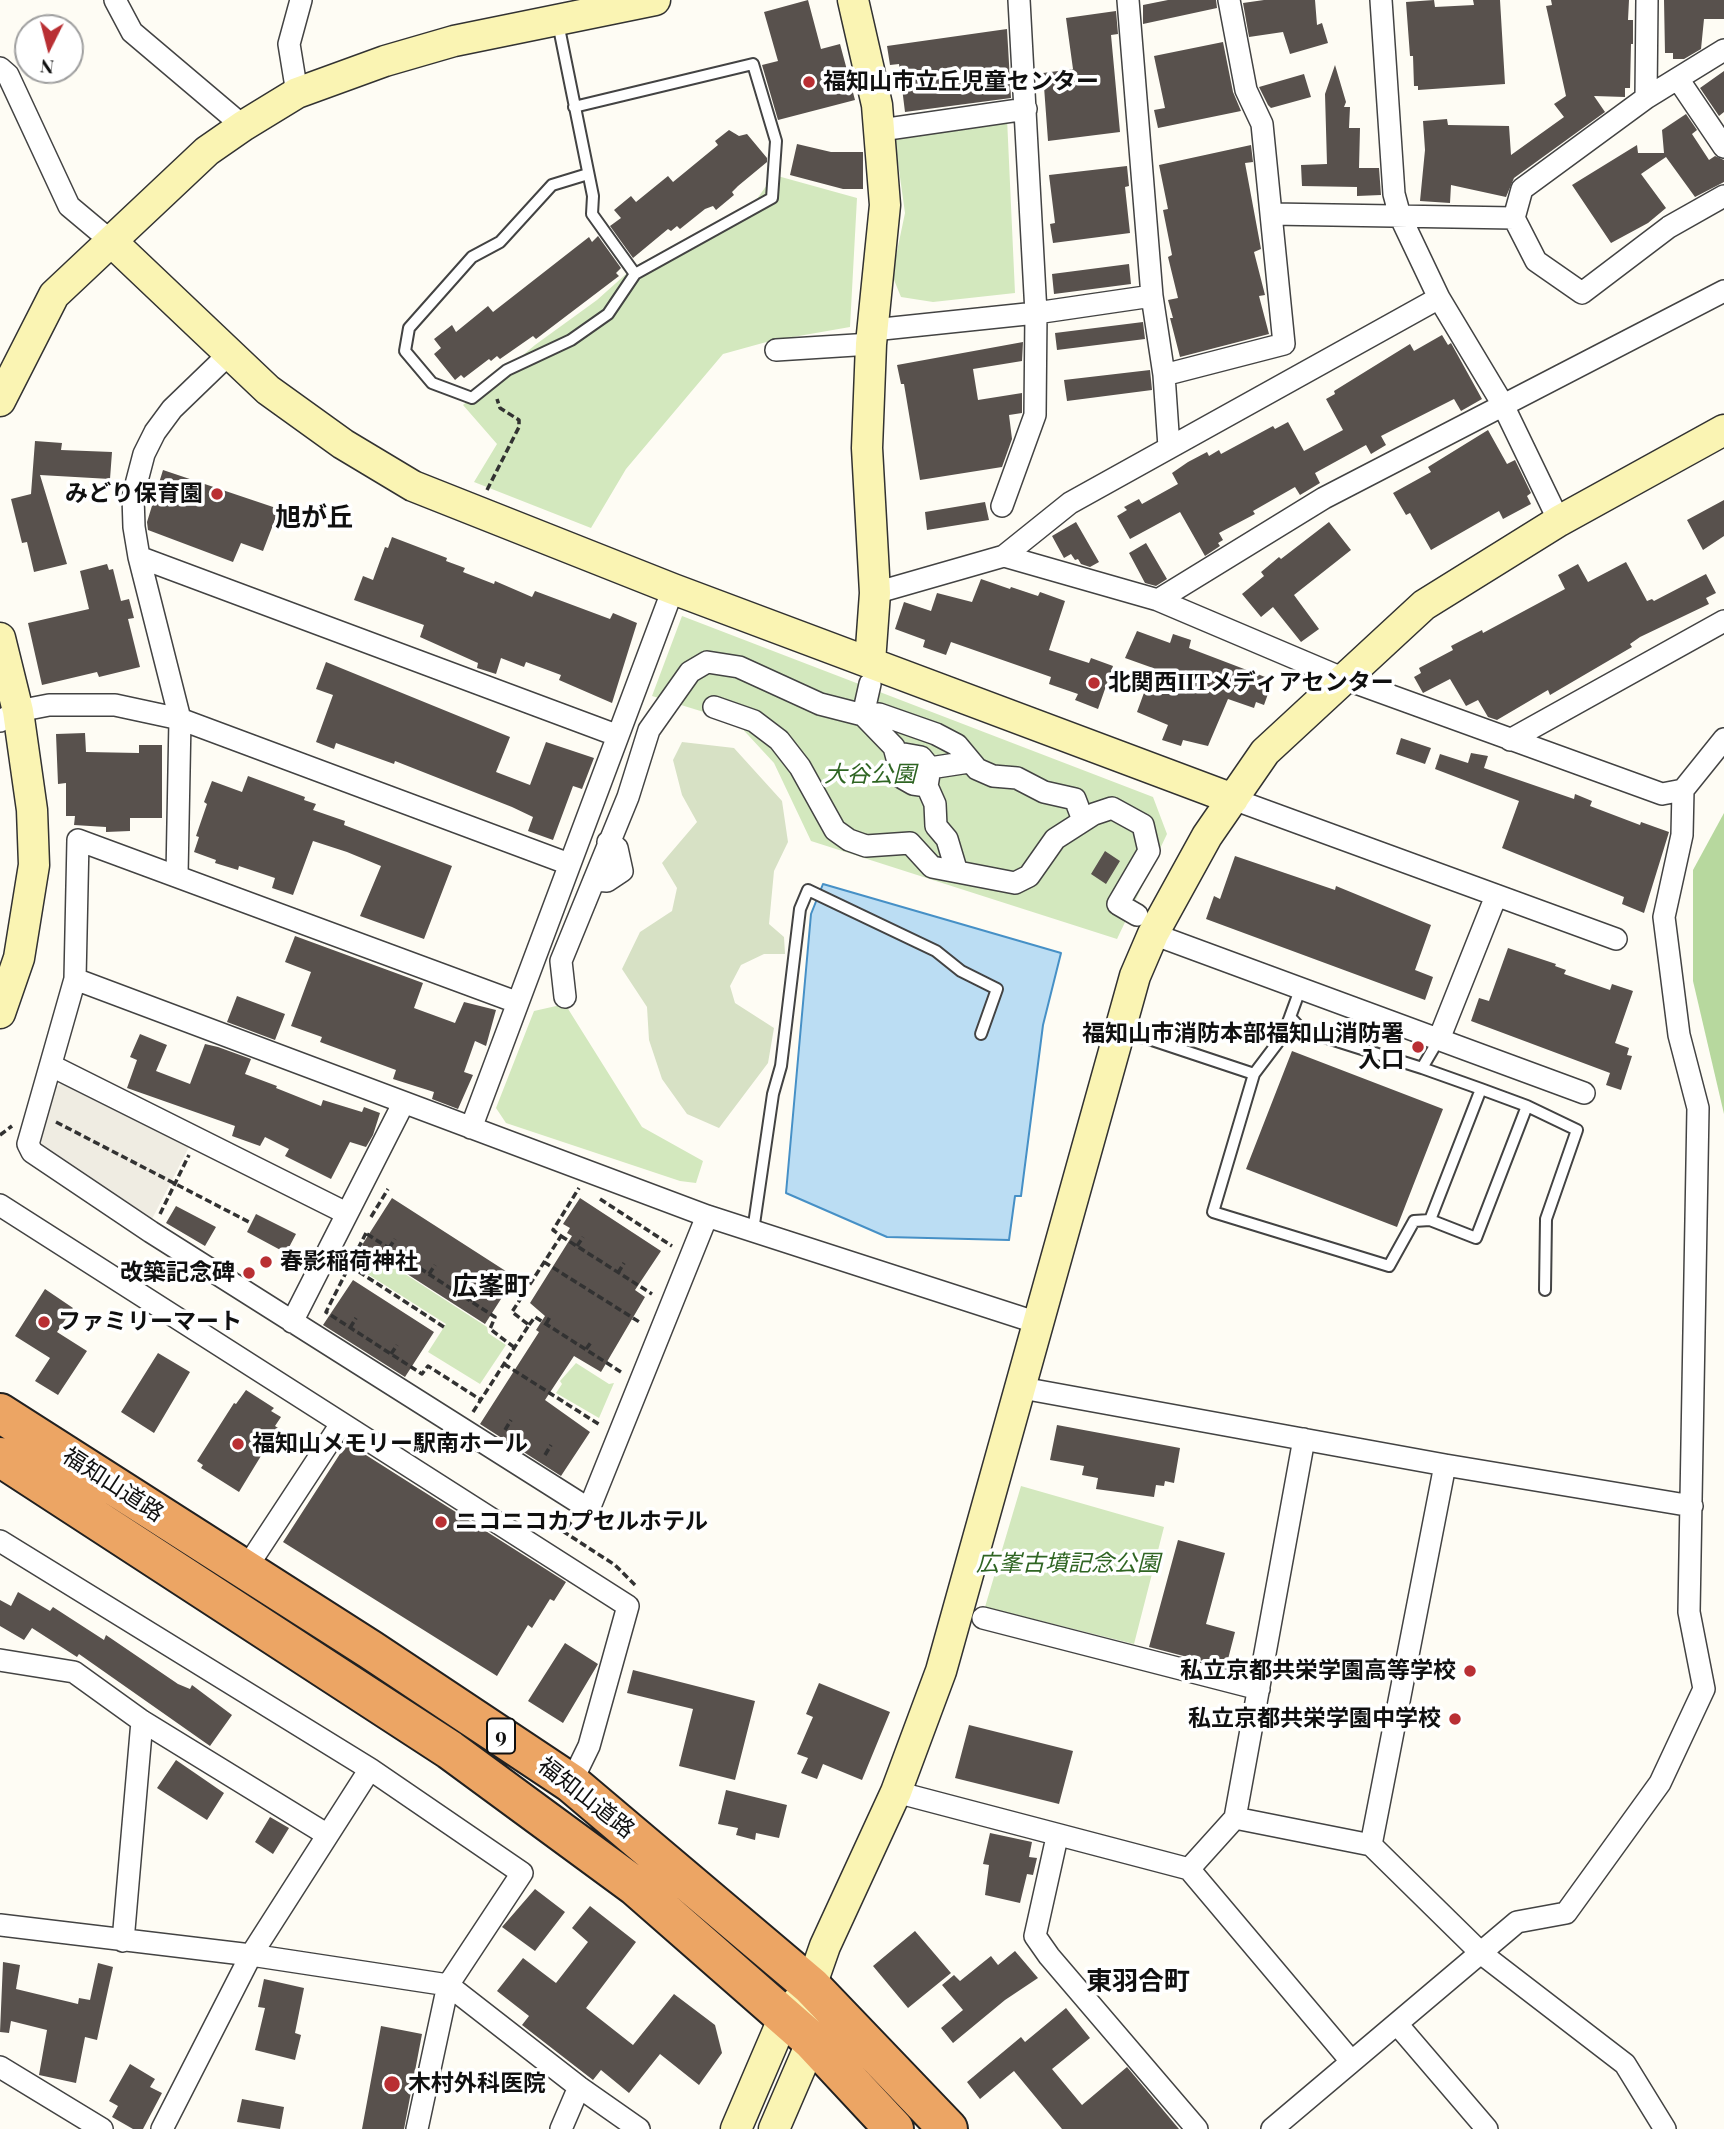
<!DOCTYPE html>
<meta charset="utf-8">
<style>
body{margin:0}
#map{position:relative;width:1724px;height:2129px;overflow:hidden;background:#fefcf4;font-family:"Playfair Display",serif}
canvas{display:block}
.north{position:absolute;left:14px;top:14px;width:70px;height:70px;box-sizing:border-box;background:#fff;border:2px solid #9f9f9f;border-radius:50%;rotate:186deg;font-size:19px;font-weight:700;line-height:28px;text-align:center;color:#101010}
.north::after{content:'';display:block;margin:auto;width:24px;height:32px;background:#b92f33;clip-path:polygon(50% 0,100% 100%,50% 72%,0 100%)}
</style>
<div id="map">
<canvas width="1724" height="2129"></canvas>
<div class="north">N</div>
</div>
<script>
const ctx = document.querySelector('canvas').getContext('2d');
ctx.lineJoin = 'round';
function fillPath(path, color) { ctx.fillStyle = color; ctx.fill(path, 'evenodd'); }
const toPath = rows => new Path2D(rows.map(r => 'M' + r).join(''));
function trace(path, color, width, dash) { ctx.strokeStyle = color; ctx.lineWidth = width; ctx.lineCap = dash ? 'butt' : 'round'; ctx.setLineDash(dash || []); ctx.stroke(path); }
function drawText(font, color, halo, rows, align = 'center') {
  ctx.font = font + ' "Playfair Display","Noto Sans JP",serif'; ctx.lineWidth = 7; ctx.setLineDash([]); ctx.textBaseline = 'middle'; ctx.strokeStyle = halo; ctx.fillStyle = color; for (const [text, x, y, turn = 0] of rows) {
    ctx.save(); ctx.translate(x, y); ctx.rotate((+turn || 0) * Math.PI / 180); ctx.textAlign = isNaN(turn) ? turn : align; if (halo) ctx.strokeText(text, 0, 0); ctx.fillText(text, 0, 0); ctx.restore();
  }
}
const green = toPath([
 [1007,118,1015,293,933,302,901,297,892,275,905,213,894,134],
 [774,175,857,198,850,327,770,341,723,354,626,469,591,528,474,482,497,444,463,405,535,345,597,300,635,266,752,206],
 [682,616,1153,797,1167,834,1117,939,811,841,774,763,736,722,652,696],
 [565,1004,642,1127,703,1161,696,1183,680,1181,506,1123,496,1108,534,1011],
 [368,1250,487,1327,488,1333,506,1345,480,1384,428,1352,446,1324,358,1268],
 [576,1363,609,1384,614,1383,599,1418,556,1393,562,1384,560,1381],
 [1021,1486,1164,1527,1134,1644,985,1607]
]);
const forest = toPath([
 [1724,813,1724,1114,1693,981,1693,870]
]);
const cemetery = toPath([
 [682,742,734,748,782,801,788,842,774,871,769,924,784,937,785,954,764,954,741,965,730,986,735,1003,774,1028,768,1063,719,1128,687,1114,662,1079,649,1040,647,1007,622,969,640,932,672,911,677,888,662,863,697,822,682,795,673,760]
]);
const plaza = toPath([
 [64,1082,190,1145,152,1219,42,1148,37,1138,54,1088]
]);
const water = toPath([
 [823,884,1061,953,1043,1025,1021,1196,1015,1196,1009,1240,887,1237,786,1193,811,914,823,884]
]);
const building = toPath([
 [808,0,821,49,840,44,855,100,778,120,762,65,778,61,764,12],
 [1168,0,1216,0,1217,8,1143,24,1143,5],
 [1264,0,1315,0,1317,25,1322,23,1328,43,1290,54,1283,32,1249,37,1243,3],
 [1434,0,1435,7,1474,5,1473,0,1500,0,1505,84,1418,90,1418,86,1414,86,1413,56,1410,56,1406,2],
 [1551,0,1629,0,1628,20,1633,20,1633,44,1631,44,1630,88,1625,88,1625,97,1594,96,1605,112,1514,178,1506,197,1451,185,1450,203,1420,201,1425,150,1423,121,1447,119,1448,125,1509,126,1511,155,1564,117,1554,104,1566,96,1546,6,1552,5],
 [1664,0,1724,0,1724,19,1704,19,1701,49,1684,59,1673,59,1673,53,1665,53],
 [1116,11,1118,34,1111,35,1120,132,1048,141,1043,73,1073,69,1066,18],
 [1007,29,1011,98,905,112,899,64,890,65,887,46],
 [1223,42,1233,92,1241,111,1158,128,1154,110,1165,108,1154,56],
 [1335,65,1346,102,1344,107,1350,107,1349,128,1360,128,1359,168,1379,168,1381,195,1357,196,1357,187,1302,186,1301,165,1327,164,1325,94],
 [1724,71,1724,112,1719,116,1700,88],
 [1304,74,1311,97,1271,108,1268,105,1259,87],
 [1686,114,1697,130,1692,134,1709,160,1715,156,1724,160,1724,182,1695,197,1666,157,1641,174,1666,208,1648,223,1611,243,1572,185,1637,145,1638,153,1664,153,1662,130],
 [729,130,739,136,747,134,767,158,767,162,738,186,732,192,734,195,716,210,713,206,705,209,680,229,677,226,671,231,668,229,633,258,610,226,621,218,614,210,631,196,636,202,668,176,673,182,718,145,715,141],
 [797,144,831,152,863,152,863,189,843,189,790,175],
 [1251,145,1253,162,1245,163,1261,249,1254,252,1265,295,1259,296,1269,334,1180,357,1170,318,1173,318,1168,300,1178,298,1168,257,1172,255,1163,210,1168,209,1159,165],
 [1127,166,1129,186,1125,187,1130,233,1053,243,1050,224,1055,223,1049,175],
 [598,236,621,268,616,273,619,276,536,339,533,336,500,359,497,356,491,361,489,359,464,378,461,375,455,380,434,354,441,348,434,339,452,325,456,332,488,306,493,312,589,237,592,242],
 [1129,264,1131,284,1054,294,1052,274],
 [1143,322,1145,339,1057,350,1055,333],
 [1442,335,1448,345,1451,343,1482,399,1461,411,1454,399,1381,436,1386,445,1371,454,1366,445,1315,473,1320,483,1300,495,1295,487,1253,511,1255,514,1219,533,1223,540,1218,543,1220,546,1205,556,1180,512,1130,539,1117,516,1127,510,1124,507,1139,499,1142,504,1178,484,1172,473,1188,462,1207,452,1209,456,1219,450,1221,454,1273,426,1275,429,1288,422,1304,451,1343,430,1326,399,1335,394,1334,391,1410,344,1414,351],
 [1023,342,1022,361,973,369,978,400,1022,393,1022,413,1009,415,1012,439,1002,467,920,480,904,384,901,384,897,365],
 [1150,370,1152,390,1067,401,1064,380],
 [1488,430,1507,464,1515,460,1531,493,1527,496,1531,504,1503,519,1499,511,1431,550,1410,513,1406,515,1393,493,1431,472,1428,467],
 [35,441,62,443,61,450,112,452,110,479,40,475,67,564,34,572,27,542,22,543,11,499,31,494],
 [163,470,279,509,263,551,241,543,233,562,148,530,147,522],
 [1724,500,1724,536,1703,550,1687,520],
 [985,502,989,520,927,530,925,512],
 [1076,522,1099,562,1090,567,1081,564,1078,559,1075,560,1071,554,1064,558,1052,536],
 [1329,522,1351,550,1294,595,1319,629,1301,642,1273,607,1261,617,1242,594,1264,576,1261,572,1279,557,1281,559],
 [392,537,447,558,446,561,465,568,463,572,494,584,495,581,532,597,535,591,610,619,613,613,637,623,612,703,559,680,561,675,526,662,524,667,501,658,496,674,477,668,478,663,420,637,424,625,354,600,363,576,373,580,385,547,388,548],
 [1146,543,1167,579,1156,586,1145,583,1129,553],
 [1626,562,1647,601,1652,599,1654,601,1706,574,1716,593,1706,598,1709,604,1640,637,1630,644,1632,647,1550,695,1548,690,1497,720,1488,717,1478,700,1466,706,1450,679,1423,693,1414,677,1421,673,1419,668,1453,650,1451,646,1482,630,1483,633,1565,589,1558,575,1578,564,1588,582],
 [107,564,109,570,113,569,121,601,129,599,134,618,128,619,140,667,99,677,97,672,42,685,28,623,89,609,80,571],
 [981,579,1010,589,1011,587,1038,596,1040,592,1065,601,1049,650,1089,663,1091,658,1113,666,1098,709,1075,700,1078,694,1049,684,1051,677,951,642,946,655,923,647,925,640,895,629,904,602,931,611,937,593,972,602],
 [1137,631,1170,643,1173,634,1191,640,1189,648,1273,680,1264,705,1256,702,1254,708,1228,699,1208,746,1183,740,1181,746,1162,740,1168,725,1137,712,1153,668,1125,658],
 [326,662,510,737,496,772,530,785,546,742,594,758,582,789,573,786,553,840,528,831,533,817,512,807,395,761,394,764,336,743,334,749,316,742,333,695,316,689],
 [85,733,86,752,139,753,139,745,162,745,162,818,130,818,130,831,106,832,106,827,74,825,75,816,66,816,66,783,58,784,56,734],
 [1401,738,1431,748,1425,764,1396,754],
 [1471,753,1488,756,1484,768,1574,799,1575,794,1592,801,1590,806,1640,825,1641,822,1669,832,1644,913,1622,904,1624,897,1502,848,1519,801,1435,769,1440,754,1468,763],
 [248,776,305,797,304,800,316,804,313,810,345,821,344,825,452,866,424,939,360,916,381,866,347,852,313,841,293,895,272,888,275,878,239,866,238,870,215,863,216,860,194,852,199,837,196,836,207,804,204,802,212,781,242,792],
 [1105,851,1120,861,1106,884,1091,874],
 [1235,856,1335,890,1336,886,1431,925,1415,970,1433,977,1425,1000,1206,919,1214,896,1220,899],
 [295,936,423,983,414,1008,455,1023,464,1002,496,1010,486,1046,475,1041,464,1072,473,1075,458,1109,432,1099,434,1092,393,1079,396,1070,320,1042,322,1037,291,1026,311,972,285,962],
 [1508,948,1556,964,1555,966,1566,970,1564,974,1610,990,1612,984,1633,991,1615,1043,1629,1048,1627,1055,1632,1056,1621,1090,1606,1085,1610,1073,1471,1021,1479,998,1489,1001],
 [237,996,285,1014,275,1040,227,1022],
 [140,1034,167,1045,156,1071,190,1084,205,1044,218,1047,251,1059,245,1074,277,1086,276,1088,321,1106,323,1100,362,1112,364,1107,380,1113,373,1135,366,1147,350,1142,331,1179,285,1156,289,1149,265,1137,260,1146,232,1136,235,1126,127,1088,137,1060,130,1057],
 [1292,1051,1443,1109,1397,1227,1246,1169],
 [392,1198,515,1277,485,1324,362,1245],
 [580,1198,661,1251,635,1290,645,1297,601,1372,574,1356,545,1400,590,1432,561,1476,480,1424,539,1332,536,1330,545,1316,530,1303,572,1236,567,1233,570,1228,563,1224],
 [176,1206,216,1227,205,1246,166,1223],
 [256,1214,296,1234,286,1253,247,1232],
 [353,1280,434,1332,405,1377,323,1325],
 [45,1289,73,1308,57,1332,87,1351,58,1395,35,1381,50,1358,15,1336],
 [158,1353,190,1372,154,1433,121,1412],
 [246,1390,274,1408,271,1411,281,1417,275,1426,278,1428,239,1492,201,1468,203,1465,197,1461,234,1403,236,1404],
 [1057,1425,1180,1448,1174,1483,1165,1481,1164,1486,1156,1485,1154,1497,1096,1489,1098,1478,1082,1475,1084,1466,1050,1460],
 [347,1443,566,1582,554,1601,550,1599,532,1628,528,1625,497,1676,283,1542],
 [1178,1540,1225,1553,1206,1624,1235,1632,1226,1667,1149,1647],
 [18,1592,50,1611,53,1607,104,1640,106,1635,178,1684,190,1689,192,1685,232,1715,210,1746,79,1654,77,1657,32,1628,24,1640,0,1626,0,1600,11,1606],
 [565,1643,598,1664,563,1723,528,1701],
 [633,1670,755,1701,735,1780,679,1766,693,1709,627,1693],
 [819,1683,890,1712,862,1780,823,1764,817,1779,801,1773,808,1758,797,1754,813,1717,806,1714],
 [969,1725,1073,1751,1059,1804,955,1778],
 [176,1760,224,1793,207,1820,157,1788],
 [726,1790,787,1805,779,1838,756,1833,755,1840,736,1835,738,1828,718,1824],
 [270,1817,289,1828,273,1854,255,1842],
 [990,1833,1032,1842,1029,1857,1037,1858,1033,1875,1027,1874,1020,1903,985,1895,989,1865,983,1864],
 [535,1889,565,1912,535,1951,502,1927],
 [590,1906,636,1942,586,2008,633,2045,674,1994,715,2025,722,2053,699,2085,660,2054,629,2093,601,2070,593,2080,522,2025,529,2016,497,1991,523,1958,556,1983,588,1942,572,1928],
 [915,1931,951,1973,908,2008,873,1966],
 [1015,1951,1038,1978,1005,2000,953,2043,941,2028,963,2010,942,1985,954,1975,960,1981,991,1956,998,1965],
 [3,1962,20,1965,16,1989,78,2004,79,1998,90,2000,98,1963,113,1967,97,2040,85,2037,76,2083,39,2075,47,2030,11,2021,9,2033,0,2032],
 [264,1979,304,1988,295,2033,301,2035,295,2060,255,2050,265,2008,258,2007],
 [1066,2008,1090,2038,1052,2069,1082,2105,1127,2067,1179,2129,1062,2129,1014,2071,980,2099,967,2082,1021,2037,1025,2042],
 [381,2026,422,2034,404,2129,362,2129],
 [130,2064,155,2079,150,2087,162,2093,143,2129,133,2129,112,2117,118,2106,109,2101],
 [242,2099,284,2107,280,2129,237,2122]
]);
const path = toPath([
 [487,490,519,427,519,420,500,408,497,399],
 [56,1122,249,1222],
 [0,1135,12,1126],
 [600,1199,672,1246],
 [160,1214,189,1155],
 [371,1217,388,1189],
 [366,1233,326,1312,422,1374,428,1366,481,1400],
 [367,1234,495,1317,490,1329,515,1348],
 [561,1236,652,1294],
 [577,1246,583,1237],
 [389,1248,395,1239],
 [544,1262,641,1323],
 [350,1266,444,1327],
 [618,1273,624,1263],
 [429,1274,435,1265],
 [470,1301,476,1292],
 [546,1324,551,1315],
 [529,1325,535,1317,621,1372],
 [350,1328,356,1318],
 [586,1349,592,1341],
 [391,1354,397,1345],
 [504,1364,600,1425],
 [473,1412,529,1325,512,1312,561,1236,553,1230,579,1188],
 [505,1430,511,1420],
 [545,1455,551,1445],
 [571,1522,564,1532,615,1565,635,1585]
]);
const lane = toPath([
 [558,23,593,196,592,214,635,274],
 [574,107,753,64,776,141,772,198,635,274,608,314,571,340,507,370,472,398,432,383,405,351,409,328,472,257,500,242,552,185,588,174],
 [1301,987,1290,1017,1302,1030,1422,1068],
 [1290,1017,1282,1037,1254,1074,1213,1212,1389,1266,1414,1221,1430,1220],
 [1119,1034,1146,1038,1254,1074],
 [1439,1039,1422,1068,1481,1089,1527,1106,1476,1238,1430,1220,1481,1089],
 [1527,1106,1577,1130,1546,1219,1545,1290],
 [753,1231,773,1094,781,1066,800,909,808,890,936,951,961,971,997,989,981,1034]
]);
const street = toPath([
 [115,0,132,32,243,126],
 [1128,0,1152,296,1164,375,1169,447],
 [1381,0,1394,194,1400,216,1439,298,1502,403,1559,521],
 [1724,50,1646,98,1522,189,1514,218,1536,261,1582,293,1669,227,1724,196],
 [0,68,8,75,69,206,112,242],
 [1678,79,1724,147],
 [297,93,289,44,301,0],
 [1646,98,1647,0],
 [881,130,1026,109],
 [1272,214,1514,218],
 [873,330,1036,313,1152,296],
 [776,350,871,344],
 [1164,375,1284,344,1262,124,1246,90,1229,0],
 [1002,506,1035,415,1036,313,1019,0],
 [1004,556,1158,600,1342,678,1662,794,1683,790],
 [139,557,616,735],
 [875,593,1004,556,1070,503,1439,298],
 [1158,600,1324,498,1724,291],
 [870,684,863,715,894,747,898,762],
 [714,707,754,721,779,740,800,767,835,830,849,840,866,846,910,843,932,867,1015,883,1029,876,1055,839,1094,814,1112,808,1143,825,1149,851,1118,904,1137,915],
 [0,721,18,711,49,705,115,705,180,719,569,864],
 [1510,740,1724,621],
 [927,786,913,784,899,776,898,762,904,754,921,757,930,768],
 [1233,799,1616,939],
 [956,869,947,839,936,826,935,804,927,786,930,768,969,762],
 [177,875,180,719,139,557,134,527,133,496,144,454,155,432,172,409,229,354],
 [594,880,607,881,622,871,617,848,608,842],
 [1153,934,1584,1093],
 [75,979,707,1216,1038,1323],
 [565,997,561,961,628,797,649,730,690,672,707,662,739,667,820,704,863,715,879,714,936,734,957,745,977,769,993,776,1017,778,1044,792,1075,799,1083,820],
 [516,1002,78,840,75,979,28,1144,32,1152,151,1232,589,1509,707,1216],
 [1439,1039,1496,896],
 [52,1066,346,1213],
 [471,1128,673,589],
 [0,1205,628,1606,589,1746,571,1783],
 [292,1322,403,1104],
 [1022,1388,1445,1465,1692,1506],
 [0,1541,370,1769,522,1873,448,1985,417,2129],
 [245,1570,341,1424],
 [983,1618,1259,1689],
 [0,1660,74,1672,142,1721,326,1834],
 [896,1792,1189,1869,1351,2061],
 [1235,1818,1304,1439],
 [1057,1837,1035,1936,1049,1956,1197,2129],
 [1371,1845,1445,1465],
 [1189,1869,1235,1818,1371,1845,1482,1954,1625,2064,1665,2129],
 [0,1925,251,1955,448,1985,579,2087,639,2129],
 [123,1941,142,1721],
 [1397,2024,1487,2129],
 [0,2067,102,2129],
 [162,2129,251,1955,370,1769],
 [561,2129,579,2087],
 [1272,2129,1517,1922,1566,1913,1660,1783,1704,1689,1689,1612,1698,1108,1679,1035,1664,917,1682,835,1683,790,1724,739]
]);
const secondary = toPath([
 [853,0,877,105,885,205,871,344,867,448,875,593,870,662],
 [112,242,268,390,343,444,413,486,673,589,1233,799],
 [0,401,54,295,207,151,243,126,297,93,385,61,454,41,655,0],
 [0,638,18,711,32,810,34,865,19,958,0,1013],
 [736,2129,784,2017,798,2001],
 [774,2129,812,2041,811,1986,825,1946,896,1792,941,1671,1135,976,1153,934,1207,836,1265,752,1424,605,1559,521,1724,430]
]);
const highway = toPath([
 [0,1413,371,1650,571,1783,811,1986,948,2129],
 [0,1457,450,1750,635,1886,812,2041,894,2129]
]);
const markers = [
 [809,82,7,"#b92f33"],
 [217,494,7,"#b92f33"],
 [1094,683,7,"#b92f33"],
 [1418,1047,7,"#b92f33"],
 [266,1262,7,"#b92f33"],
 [249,1273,7,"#b92f33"],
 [44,1322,7,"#b92f33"],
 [238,1444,7,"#b92f33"],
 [441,1522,7,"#b92f33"],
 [1470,1671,7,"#b92f33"],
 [1455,1719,7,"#b92f33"],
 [392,2084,9,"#b92f33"]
];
const shields = [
 [501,1736,28]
];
const shieldNames = [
 ["9",501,1736]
];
const poiNames = [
 ["福知山市立丘児童センター",823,82],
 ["みどり保育園",203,494,"right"],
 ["北関西IITメディアセンター",1108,683],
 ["福知山市消防本部福知山消防署",1404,1034,"right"],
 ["入口",1404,1060,"right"],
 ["春影稲荷神社",280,1262],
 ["改築記念碑",235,1273,"right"],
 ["ファミリーマート",58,1322],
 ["福知山メモリー駅南ホール",252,1444],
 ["ニコニコカプセルホテル",455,1522],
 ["私立京都共栄学園高等学校",1456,1671,"right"],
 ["私立京都共栄学園中学校",1441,1719,"right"],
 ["木村外科医院",408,2084]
];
const parkNames = [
 ["大谷公園",870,775],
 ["広峯古墳記念公園",1068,1564]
];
const streetNames = [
 ["福知山道路",113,1485,33],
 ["福知山道路",586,1798,38]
];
const quarterNames = [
 ["旭が丘",314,518],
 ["広峯町",491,1287],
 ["東羽合町",1138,1982]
];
fillPath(green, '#d3e8be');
fillPath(forest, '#b7d89e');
fillPath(cemetery, '#d7e1c5');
fillPath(plaza, '#efece2');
fillPath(water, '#bbddf3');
trace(water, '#4690c6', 2);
fillPath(building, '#58514d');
trace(lane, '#434343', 14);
trace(street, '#434343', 24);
trace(secondary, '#323232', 33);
trace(highway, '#212121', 42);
trace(path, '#323232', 3.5, [7, 3.5]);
trace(lane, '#fff', 10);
trace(street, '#fff', 21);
trace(secondary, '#faf4b3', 30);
trace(highway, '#eca564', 38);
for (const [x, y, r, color] of markers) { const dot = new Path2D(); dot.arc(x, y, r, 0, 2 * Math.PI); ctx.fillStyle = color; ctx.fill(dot); trace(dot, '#fff', 2.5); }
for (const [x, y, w] of shields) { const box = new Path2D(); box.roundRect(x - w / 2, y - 17.5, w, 35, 5); ctx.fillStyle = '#fff'; ctx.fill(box); trace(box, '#101010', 2); }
drawText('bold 21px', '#101010', null, shieldNames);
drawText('bold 23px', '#101010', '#fff', poiNames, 'left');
drawText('italic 23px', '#2f6523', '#fff', parkNames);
drawText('23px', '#101010', '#fff', streetNames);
drawText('bold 26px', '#101010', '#fff', quarterNames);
</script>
